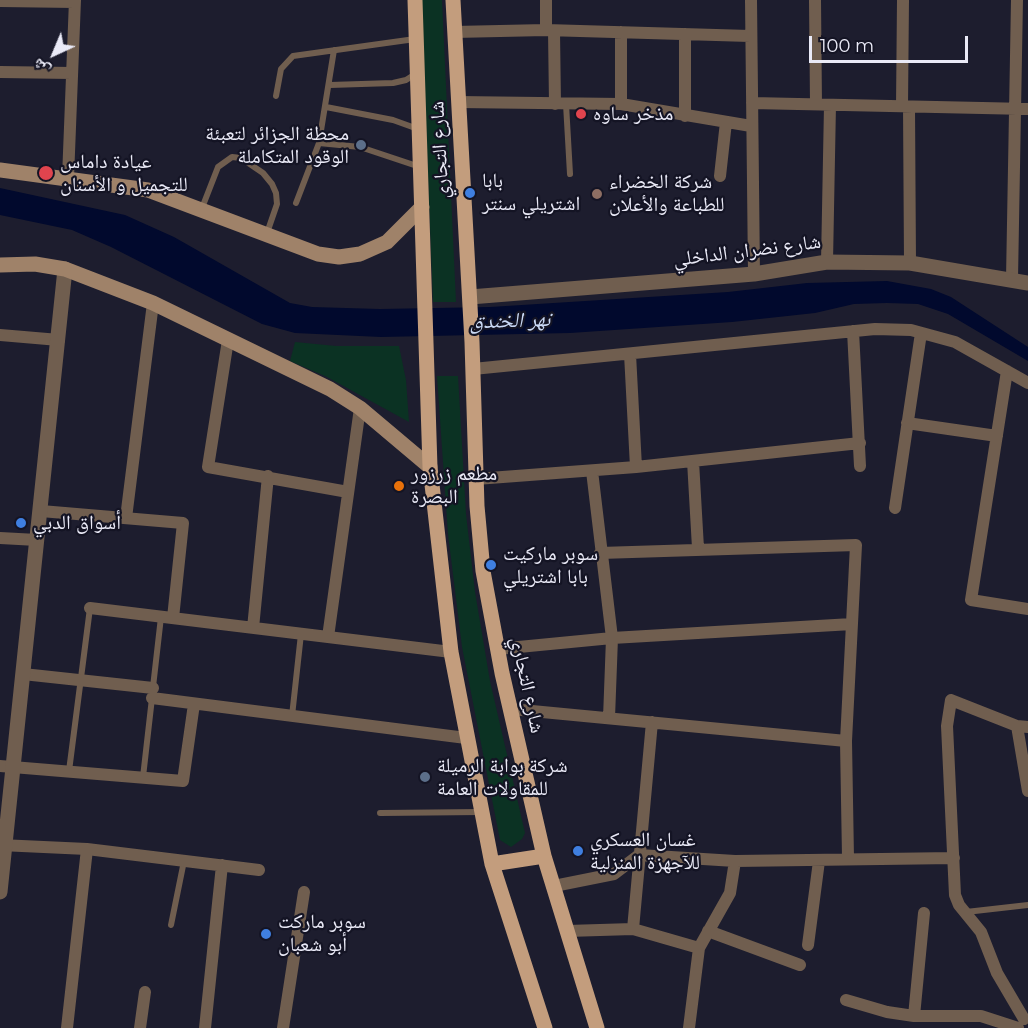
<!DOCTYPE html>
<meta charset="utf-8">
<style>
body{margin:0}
#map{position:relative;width:1028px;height:1028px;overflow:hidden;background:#1d1d2e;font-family:Montserrat,"Noto Naskh Arabic",sans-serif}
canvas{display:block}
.north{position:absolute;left:24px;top:24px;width:60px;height:60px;-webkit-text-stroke:4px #141424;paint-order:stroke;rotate:224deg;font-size:16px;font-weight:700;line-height:24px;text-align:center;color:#eaeaf7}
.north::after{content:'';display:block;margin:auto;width:21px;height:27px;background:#eaeaf7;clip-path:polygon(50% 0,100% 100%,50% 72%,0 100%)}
.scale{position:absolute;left:809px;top:36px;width:159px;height:27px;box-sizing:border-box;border:3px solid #eaeaf7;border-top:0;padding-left:8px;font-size:18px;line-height:21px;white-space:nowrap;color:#eaeaf7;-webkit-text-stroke:4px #141424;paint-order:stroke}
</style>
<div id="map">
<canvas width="1028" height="1028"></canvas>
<div class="north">ش</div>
<div class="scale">100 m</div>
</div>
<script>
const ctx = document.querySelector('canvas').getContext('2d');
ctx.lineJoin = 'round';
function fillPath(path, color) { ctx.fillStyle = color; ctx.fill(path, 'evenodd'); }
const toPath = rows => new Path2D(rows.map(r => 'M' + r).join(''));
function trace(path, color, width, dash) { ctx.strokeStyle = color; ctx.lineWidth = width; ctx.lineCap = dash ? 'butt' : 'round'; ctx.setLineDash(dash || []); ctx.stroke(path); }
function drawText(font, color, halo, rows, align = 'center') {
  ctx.font = font + ' Montserrat,"Noto Naskh Arabic",sans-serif'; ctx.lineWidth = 4.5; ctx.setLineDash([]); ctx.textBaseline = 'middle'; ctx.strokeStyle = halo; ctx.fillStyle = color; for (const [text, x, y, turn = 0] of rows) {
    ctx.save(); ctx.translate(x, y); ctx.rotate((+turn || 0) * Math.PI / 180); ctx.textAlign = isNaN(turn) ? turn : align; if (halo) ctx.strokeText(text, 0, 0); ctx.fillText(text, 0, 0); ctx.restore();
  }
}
const green = toPath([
 [421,0,442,0,456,302,433,302],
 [295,342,336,346,399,346,406,380,409,422,327,377,290,361],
 [437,376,458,376,466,514,475,592,490,681,525,833,522,839,511,847,500,840,462,647,448,534]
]);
const water = toPath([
 [0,188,125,215,174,237,290,303,312,307,380,309,490,307,728,292,807,283,887,281,931,289,951,297,1028,347,1028,361,948,314,918,304,887,303,854,304,815,313,732,322,570,333,381,337,295,333,262,324,111,247,72,230,0,215]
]);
const service = toPath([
 [330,85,393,83,406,80,417,73],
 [276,96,281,69,293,56,415,39],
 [566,104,570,174],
 [326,107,393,120,418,129],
 [319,143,360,147,420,167],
 [296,203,319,143,334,50],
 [202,208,218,167,232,157,241,158,263,173,272,184,276,193,277,204,267,233],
 [153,687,161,617],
 [292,716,301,634],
 [69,771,90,608],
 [143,777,152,698],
 [380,813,481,812],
 [966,912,1028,905],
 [171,925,184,861]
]);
const minor = toPath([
 [546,0,546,30],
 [751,0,754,274],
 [815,0,816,104],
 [0,1,75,2],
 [554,31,555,104],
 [454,32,546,30,750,36],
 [621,32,621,104],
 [685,34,685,116],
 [0,72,72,73],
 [458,102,621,104,751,126],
 [752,103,1028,109],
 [902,106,903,0],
 [909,107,910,263],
 [720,176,726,122],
 [68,178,75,0],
 [827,262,830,105],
 [1012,279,1017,0],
 [853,331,860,466],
 [0,335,59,340],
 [228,340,208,467,348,492],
 [630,354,636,467],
 [473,369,875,329,911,330,955,342,1028,383],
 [1007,371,971,600,1028,609],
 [907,423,997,436],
 [693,461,698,548],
 [592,471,612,638,609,718],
 [476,479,636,467,860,443],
 [895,508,921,333],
 [41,511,183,523,173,618],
 [126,518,153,303],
 [0,538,37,540],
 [600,553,856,545,846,741,848,858],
 [90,608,451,652],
 [253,628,268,476],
 [328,637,360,408],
 [498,649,612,638,852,624],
 [23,674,153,688],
 [152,698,466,738],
 [511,709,846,741],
 [1017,726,1028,791],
 [0,766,183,781,194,704],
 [0,845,87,849,259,870],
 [554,886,614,874,639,855,735,861,954,858],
 [633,929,652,722],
 [567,931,633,929,699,948],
 [708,931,800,965],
 [808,945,819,861],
 [846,1000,887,1012,914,1016,981,1016,1018,1028],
 [914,1016,924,913],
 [1024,1019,997,973,981,932,959,905,955,895,947,726,951,700,1017,726,1028,727],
 [67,1028,87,849],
 [140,1028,145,992],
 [205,1028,222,865],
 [283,1028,304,892],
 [689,1028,699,948,730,893,735,861]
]);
const tertiary = toPath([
 [470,297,754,274,827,262,910,263,1028,283],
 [0,892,65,269]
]);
const secondary = toPath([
 [0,170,148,190,318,254,339,257,360,254,387,242,422,207],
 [0,265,35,264,65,269,153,303,330,389,360,408,430,467]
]);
const primary = toPath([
 [415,0,430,467,451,652,492,864,545,1028],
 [453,0,472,342,477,506,483,571,502,673,544,856,597,1028],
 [492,864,544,856]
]);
const markers = [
 [581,114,6,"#e0444e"],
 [361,145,6,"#5c6f8a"],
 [46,173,8,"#e0444e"],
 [470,193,6,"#3f7fe0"],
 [597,194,6,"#8d6e63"],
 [399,486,6,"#e8710a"],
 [21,523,6,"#3f7fe0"],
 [491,565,6,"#3f7fe0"],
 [425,777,6,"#5c6f8a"],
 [578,851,6,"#3f7fe0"],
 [266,934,6,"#3f7fe0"]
];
const poiNames = [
 ["مذخر ساوه",593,114],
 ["محطة الجزائر لتعبئة",349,134,"right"],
 ["الوقود المتكاملة",349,157,"right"],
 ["عيادة داماس",60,162],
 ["للتجميل و الأسنان",60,185],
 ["بابا",482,181],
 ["اشتريلي سنتر",482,204],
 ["شركة الخضراء",609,182],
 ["للطباعة والأعلان",609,205],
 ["مطعم زرزور",411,474],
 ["البصرة",411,497],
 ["أسواق الدبي",33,523],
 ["سوبر ماركيت",503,554],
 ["بابا اشتريلي",503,577],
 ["شركة بوابة الرميلة",437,766],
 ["للمقاولات العامة",437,789],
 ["غسان العسكري",590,840],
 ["للآجهزة المنزلية",590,863],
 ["سوبر ماركت",278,922],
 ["أبو شعبان",278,945]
];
const streetNames = [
 ["شارع التجاري",440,150,-93],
 ["شارع نضران الداخلي",747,251,-7],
 ["شارع التجاري",527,685,78]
];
const waterNames = [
 ["نهر الخندق",510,321,-2]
];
fillPath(green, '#0b3223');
fillPath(water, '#01092d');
trace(service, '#705e4f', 6);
trace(minor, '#705e4f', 12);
trace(tertiary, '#705e4f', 15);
trace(secondary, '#9f8269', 15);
trace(primary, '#c39d7d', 15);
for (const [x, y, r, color] of markers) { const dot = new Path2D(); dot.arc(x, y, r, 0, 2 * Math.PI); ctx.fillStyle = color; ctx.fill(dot); trace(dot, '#141424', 2); }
drawText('20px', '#eaeaf7', '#141424', poiNames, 'left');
drawText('20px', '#eaeaf7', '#141424', streetNames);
drawText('italic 21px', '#cad9f5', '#141424', waterNames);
</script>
